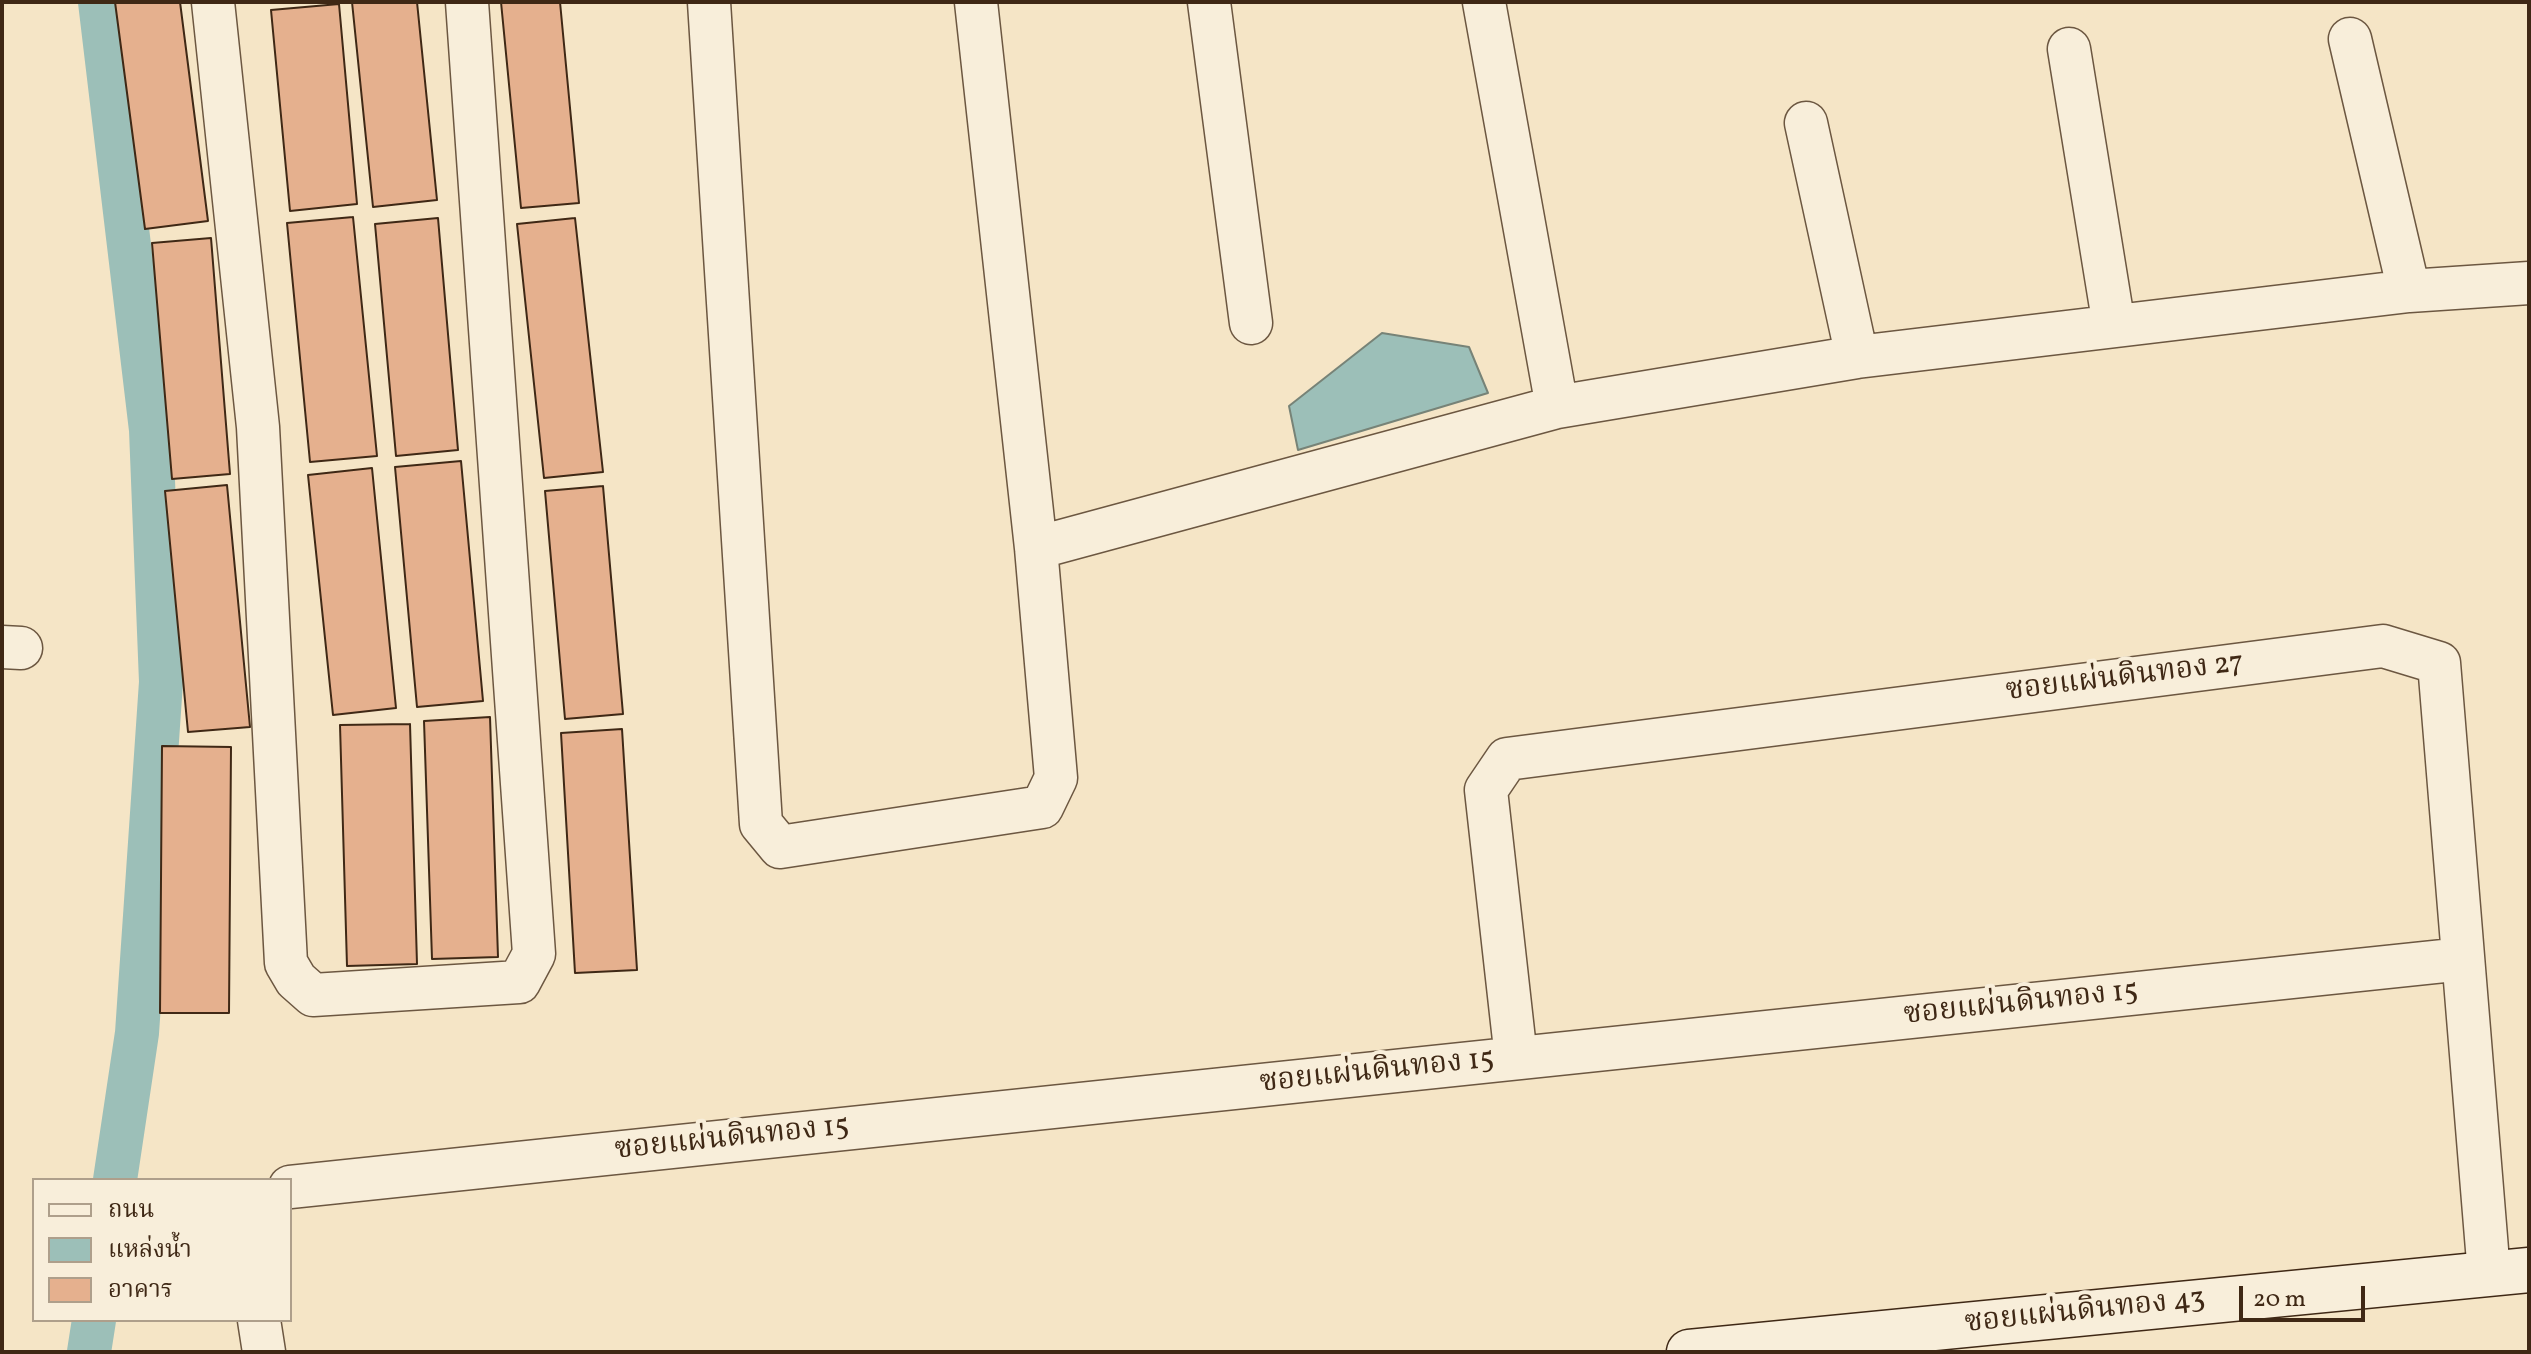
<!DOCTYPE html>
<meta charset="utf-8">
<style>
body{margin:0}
#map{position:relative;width:2531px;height:1354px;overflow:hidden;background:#f5e5c6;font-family:Vollkorn,"Noto Serif Thai",serif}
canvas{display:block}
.frame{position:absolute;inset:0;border:4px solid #3f2815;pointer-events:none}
.legend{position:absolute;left:32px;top:1178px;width:260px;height:144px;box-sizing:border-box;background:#f8eeda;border:2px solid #ae9f8b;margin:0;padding:10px 14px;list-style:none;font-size:24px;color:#3f2815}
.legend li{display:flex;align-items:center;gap:16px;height:40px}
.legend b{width:40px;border:2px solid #ae9f8b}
.scale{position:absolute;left:2239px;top:1286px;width:126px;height:36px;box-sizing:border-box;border:4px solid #3f2815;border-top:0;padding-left:10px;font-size:24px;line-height:28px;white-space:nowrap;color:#3f2815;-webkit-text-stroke:6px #f8eeda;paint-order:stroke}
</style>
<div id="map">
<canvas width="2531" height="1354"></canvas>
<div class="frame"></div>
<ul class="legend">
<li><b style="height:10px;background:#f8eeda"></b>ถนน</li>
<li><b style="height:22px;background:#9cbfb8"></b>แหล่งน้ำ</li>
<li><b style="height:22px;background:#e5b08e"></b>อาคาร</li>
</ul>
<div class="scale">20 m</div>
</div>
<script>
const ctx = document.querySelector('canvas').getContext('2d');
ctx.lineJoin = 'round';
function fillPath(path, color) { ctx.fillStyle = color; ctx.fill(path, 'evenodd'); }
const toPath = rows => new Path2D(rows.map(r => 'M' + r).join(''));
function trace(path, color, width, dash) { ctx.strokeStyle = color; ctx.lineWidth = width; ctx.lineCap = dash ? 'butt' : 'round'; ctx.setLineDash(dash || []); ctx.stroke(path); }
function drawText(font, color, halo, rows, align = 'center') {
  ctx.font = font + ' Vollkorn,"Noto Serif Thai",serif'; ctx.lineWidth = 8; ctx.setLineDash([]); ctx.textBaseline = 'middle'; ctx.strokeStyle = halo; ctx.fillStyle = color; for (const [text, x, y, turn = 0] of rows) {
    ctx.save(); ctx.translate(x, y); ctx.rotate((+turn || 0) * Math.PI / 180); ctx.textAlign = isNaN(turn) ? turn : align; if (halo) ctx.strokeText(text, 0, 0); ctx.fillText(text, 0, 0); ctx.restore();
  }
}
const water = toPath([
 [1382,333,1469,347,1488,393,1298,450,1289,406,1382,333]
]);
const canal = toPath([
 [100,2,151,430,161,682,137,1033,115,1180],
 [89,1352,94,1320]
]);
const building = toPath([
 [115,2,180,2,208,221,145,229,115,2],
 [352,2,417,2,437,200,373,207,352,2],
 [501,2,560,2,579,203,521,208,501,2],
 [339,4,357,204,290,211,271,10,339,4],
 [353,217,377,456,310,462,287,223,353,217],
 [438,218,458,450,396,456,375,224,438,218],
 [575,218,603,472,544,478,517,224,575,218],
 [211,238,230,474,172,479,152,243,211,238],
 [461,461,483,701,417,707,395,467,461,461],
 [372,468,396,708,333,715,308,475,372,468],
 [227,485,250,727,188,732,165,491,227,485],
 [603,486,623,714,565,719,545,491,603,486],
 [490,717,498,957,432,959,424,721,490,717],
 [410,724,417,964,347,966,340,725,410,724],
 [622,729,637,970,575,973,561,733,622,729],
 [162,746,231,747,229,1013,160,1013,162,746]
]);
const street = toPath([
 [213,2,258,427,286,963,296,980,313,995,519,982,534,954,467,2],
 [709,2,761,824,780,847,1042,807,1056,778,1036,548,976,2],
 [1209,2,1251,323],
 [1484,2,1557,407],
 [2350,39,2409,291],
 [2069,49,2114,326],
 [1806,123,1857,357],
 [1036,548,1557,407,1857,357,2409,291,2529,283],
 [2,647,21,648],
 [1516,1058,1486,790,1507,759,2383,646,2439,663,2489,1274],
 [290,1187,2463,959],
 [259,1320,264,1352]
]);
const secondary = toPath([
 [1689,1352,2529,1270]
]);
const streetNames = [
 ["ซอยแผ่นดินทอง 27",2125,679,-7],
 ["ซอยแผ่นดินทอง 15",2021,1005,-6],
 ["ซอยแผ่นดินทอง 15",1377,1073,-6],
 ["ซอยแผ่นดินทอง 15",732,1140,-6],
 ["ซอยแผ่นดินทอง 43",2085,1313,-6]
];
fillPath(water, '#9cbfb8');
trace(water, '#778377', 2);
trace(canal, '#9cbfb8', 44);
fillPath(building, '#e5b08e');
trace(building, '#3f2815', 2);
trace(street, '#6c5741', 45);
trace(secondary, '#3f2815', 47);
trace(street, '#f8eeda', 42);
trace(secondary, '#f8eeda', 44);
drawText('30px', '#3f2815', '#f8eeda', streetNames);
</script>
